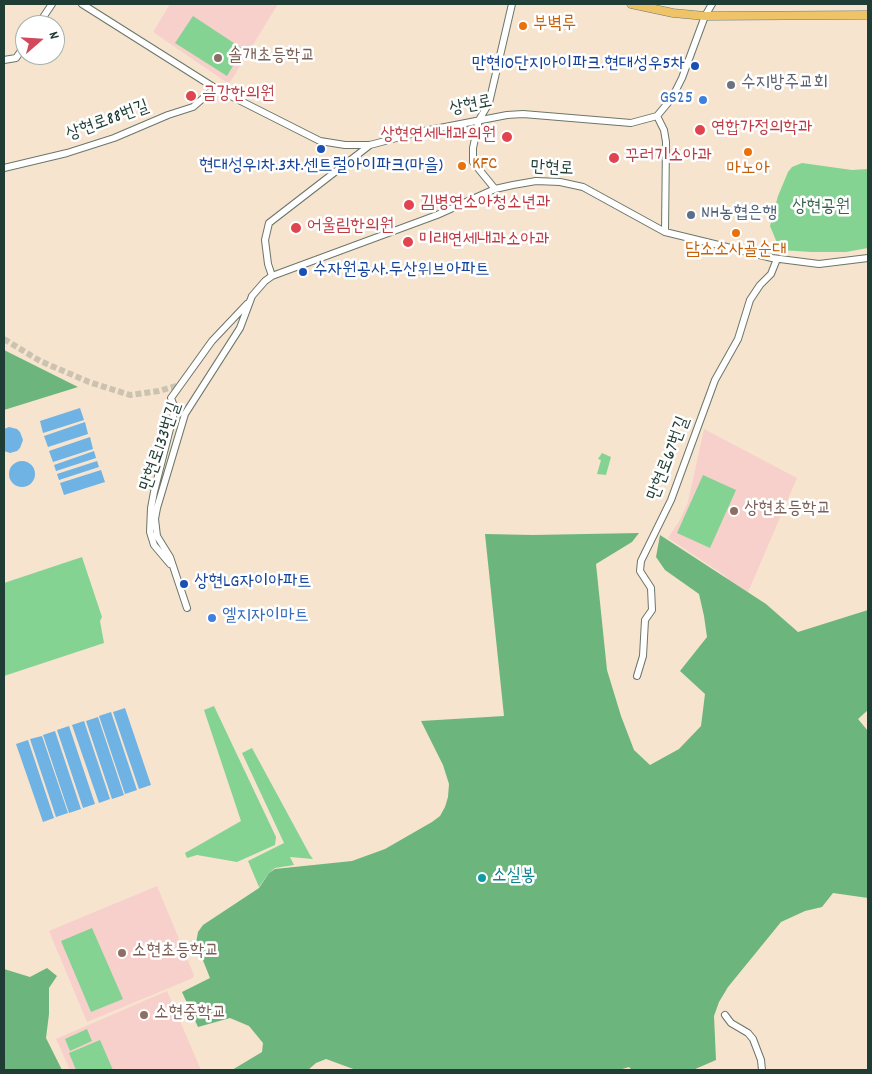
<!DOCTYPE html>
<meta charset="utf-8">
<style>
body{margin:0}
#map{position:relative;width:872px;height:1074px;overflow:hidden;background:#f6e4cf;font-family:Dekko,sans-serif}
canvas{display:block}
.frame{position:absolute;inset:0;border:5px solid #1f3d34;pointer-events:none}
.north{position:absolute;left:15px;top:15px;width:50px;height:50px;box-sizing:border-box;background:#fff;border:1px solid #a5b1ae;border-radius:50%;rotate:71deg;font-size:14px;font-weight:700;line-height:20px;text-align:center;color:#1f3d34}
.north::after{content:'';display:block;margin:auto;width:18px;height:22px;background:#d1495b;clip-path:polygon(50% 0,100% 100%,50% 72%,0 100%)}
</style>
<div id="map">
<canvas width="872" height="1074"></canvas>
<div class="frame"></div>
<div class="north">N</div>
</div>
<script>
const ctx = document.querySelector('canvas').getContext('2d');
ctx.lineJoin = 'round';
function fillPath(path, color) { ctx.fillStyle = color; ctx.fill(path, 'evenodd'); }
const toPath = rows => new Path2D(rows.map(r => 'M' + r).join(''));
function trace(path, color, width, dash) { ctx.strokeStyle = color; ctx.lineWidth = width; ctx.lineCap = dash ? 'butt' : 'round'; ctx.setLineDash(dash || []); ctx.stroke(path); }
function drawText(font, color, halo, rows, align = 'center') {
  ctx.font = font + ' Dekko,"Poor Story",sans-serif'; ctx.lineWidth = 5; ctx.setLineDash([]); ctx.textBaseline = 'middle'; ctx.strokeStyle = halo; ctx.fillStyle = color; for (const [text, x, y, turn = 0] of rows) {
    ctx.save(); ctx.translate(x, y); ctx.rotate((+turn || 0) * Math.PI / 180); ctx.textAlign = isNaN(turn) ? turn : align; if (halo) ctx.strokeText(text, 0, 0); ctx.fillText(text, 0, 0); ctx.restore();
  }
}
const built = toPath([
 [170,4,278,4,229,84,153,32],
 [704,429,797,478,746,597,724,575,668,538,680,520,688,502],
 [157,886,194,975,193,978,87,1022,49,931],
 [167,991,201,1070,70,1070,56,1039]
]);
const green = toPath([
 [193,16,243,49,227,76,175,43],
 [802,163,852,170,868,169,868,248,846,252,811,252,780,250,770,226,778,196,788,172,792,167],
 [602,453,611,457,606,475,597,474,601,460,598,459],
 [703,475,736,490,710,548,677,533],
 [82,557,102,617,100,621,104,643,4,676,4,583],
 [214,706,276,837,275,845,237,862,197,855,187,858,185,853,241,821,204,710],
 [252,748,310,855,313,859,290,857,294,865,275,868,269,873,259,887,248,861,284,843,242,753],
 [92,928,123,999,91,1012,61,941],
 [87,1029,92,1041,70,1051,65,1039],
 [100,1040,113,1070,76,1070,69,1053]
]);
const forest = toPath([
 [4,350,78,387,4,410],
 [639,533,632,542,596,564,607,670,621,716,634,750,650,765,679,749,701,726,705,694,680,671,707,637,704,616,699,594,665,570,656,557,660,535,766,604,798,632,868,610,868,710,858,719,868,731,868,898,833,893,822,907,805,911,781,922,728,987,719,1002,714,1016,716,1060,693,1070,632,1070,629,1067,619,1070,356,1070,326,1059,316,1063,308,1070,232,1070,262,1052,263,1043,249,1026,230,1018,198,1027,182,992,210,978,196,943,198,932,203,925,259,888,269,873,275,869,352,861,385,849,432,822,440,816,445,807,448,797,449,784,443,765,421,721,504,716,485,534,533,535],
 [47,968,57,976,49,988,49,1014,46,1038,62,1070,4,1070,4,969,30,977]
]);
const water = toPath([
 [80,408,84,420,43,433,40,421],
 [85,422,88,434,48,447,44,436],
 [9,427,17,429,20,432,23,440,20,448,17,451,10,453,4,451,4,429],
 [90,437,93,449,53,462,49,451],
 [94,451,96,458,56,471,54,465],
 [97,461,99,467,59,480,57,474],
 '9 474a13 13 0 1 1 26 0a13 13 0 1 1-26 0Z',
 [101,470,105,482,64,495,60,483],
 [125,708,151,785,139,789,113,712],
 [111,712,137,790,125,794,99,716],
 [98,717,124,795,112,799,86,721],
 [84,721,110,799,99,803,72,725],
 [69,726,95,804,83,808,57,730],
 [55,731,81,809,69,813,43,735],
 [42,736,68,813,56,817,30,739],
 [28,740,54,818,43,822,16,744]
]);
const minorTunnel = toPath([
 [4,339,40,361,89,382,130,395,159,391,180,385]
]);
const minor = toPath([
 [82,4,215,88,320,141,345,145,370,145,419,132,507,115,523,114,631,123,657,116,672,98,682,78,705,16,712,4],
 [38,25,52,4],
 [4,60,16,58,25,45],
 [657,116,664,130,666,142,665,232],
 [4,168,67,153,114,138,168,115,193,107,215,88],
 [495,189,473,162,473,148,479,120,489,103,512,4],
 [272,276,268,264,265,240,269,223,370,145],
 [170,564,154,545,150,532,151,508,154,492,175,409,171,398,212,341,247,304],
 [187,608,170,557,157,536,155,519,157,508,185,414,240,328,252,296,265,281,272,276,437,215,495,189,513,185,536,181,560,182,583,187,665,232,772,258,819,264,868,258],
 [637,676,643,656,645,620,652,610,651,588,640,571,641,561,671,500,715,380,738,339,750,300,760,285,771,274,777,259],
 [725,1015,731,1023,748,1033,753,1039,761,1060,762,1070]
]);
const major = toPath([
 [631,4,673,13,705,16,868,15]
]);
const markers = [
 [523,26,5,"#e8710a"],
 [218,58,5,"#8d6e63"],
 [695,66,5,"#1a4fb4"],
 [731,85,5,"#6b7280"],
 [191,96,6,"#e0444e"],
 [703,100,5,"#3f7fe0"],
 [700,130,6,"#e0444e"],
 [507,137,6,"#e0444e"],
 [321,149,5,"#1a4fb4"],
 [748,152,5,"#e8710a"],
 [614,158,6,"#e0444e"],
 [462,166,5,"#e8710a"],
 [409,205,6,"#e0444e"],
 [691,215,5,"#5c6f8a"],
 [296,228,6,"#e0444e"],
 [736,233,5,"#e8710a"],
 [408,242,6,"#e0444e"],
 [303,272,5,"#1a4fb4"],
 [734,511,5,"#8d6e63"],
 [184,584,5,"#1a4fb4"],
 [212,618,5,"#3f7fe0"],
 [482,878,5,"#0f9aa8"],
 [122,953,5,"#8d6e63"],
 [144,1015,5,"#8d6e63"]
];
const foodNames = [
 ["부벽루",533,26],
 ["KFC",472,166],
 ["마노아",748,171,"center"],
 ["담소소사골순대",736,252,"center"]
];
const educationNames = [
 ["솔개초등학교",228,58],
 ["상현초등학교",744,511],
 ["소현초등학교",132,953],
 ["소현중학교",154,1015]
];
const transitNames = [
 ["만현10단지아이파크.현대성우5차",685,66,"right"],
 ["현대성우1차.3차.센트럴아이파크(마을)",321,168,"center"],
 ["수자원공사.두산위브아파트",313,272],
 ["상현LG자이아파트",194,584]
];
const worshipNames = [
 ["수지방주교회",741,85]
];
const healthNames = [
 ["금강한의원",202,96],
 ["연합가정의학과",711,130],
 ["상현연세내과의원",496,137,"right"],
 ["꾸러기소아과",625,158],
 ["김병연소아청소년과",420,205],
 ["어울림한의원",307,228],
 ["미래연세내과소아과",419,242]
];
const shopNames = [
 ["GS25",693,100],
 ["엘지자이마트",222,618,"left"]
];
const streetNames = [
 ["상현로",471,107,-11],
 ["상현로88번길",108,122,-20],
 ["만현로",552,170,3],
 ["만현로133번길",162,447,-71],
 ["만현로67번길",670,459,-69]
];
const parkNames = [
 ["상현공원",821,209]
];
const serviceNames = [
 ["NH농협은행",701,215]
];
const cultureNames = [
 ["소실봉",492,878]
];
fillPath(built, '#f7d0cb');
fillPath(green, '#85d392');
fillPath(forest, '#6cb57c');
fillPath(water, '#6fb2e4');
trace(minorTunnel, '#cbc3b0', 6, [6, 3]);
trace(minor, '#6a776a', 8);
trace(major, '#6a776a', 9);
trace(minor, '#fff', 6);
trace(major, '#efc469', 8);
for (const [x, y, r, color] of markers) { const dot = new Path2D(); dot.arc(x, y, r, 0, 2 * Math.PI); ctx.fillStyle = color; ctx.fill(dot); trace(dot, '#fff', 2); }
drawText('18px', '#c56008', '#fff', foodNames, 'left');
drawText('18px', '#785e54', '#fff', educationNames, 'left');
drawText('18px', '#164399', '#fff', transitNames, 'left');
drawText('18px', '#5b616d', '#fff', worshipNames, 'left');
drawText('18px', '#be3a42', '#fff', healthNames, 'left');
drawText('18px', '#366cbe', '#fff', shopNames, 'right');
drawText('18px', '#1f3d34', '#fff', streetNames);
drawText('18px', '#38624c', '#fff', parkNames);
drawText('18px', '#4e5e75', '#fff', serviceNames, 'left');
drawText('18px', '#0d838f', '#fff', cultureNames, 'left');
</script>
